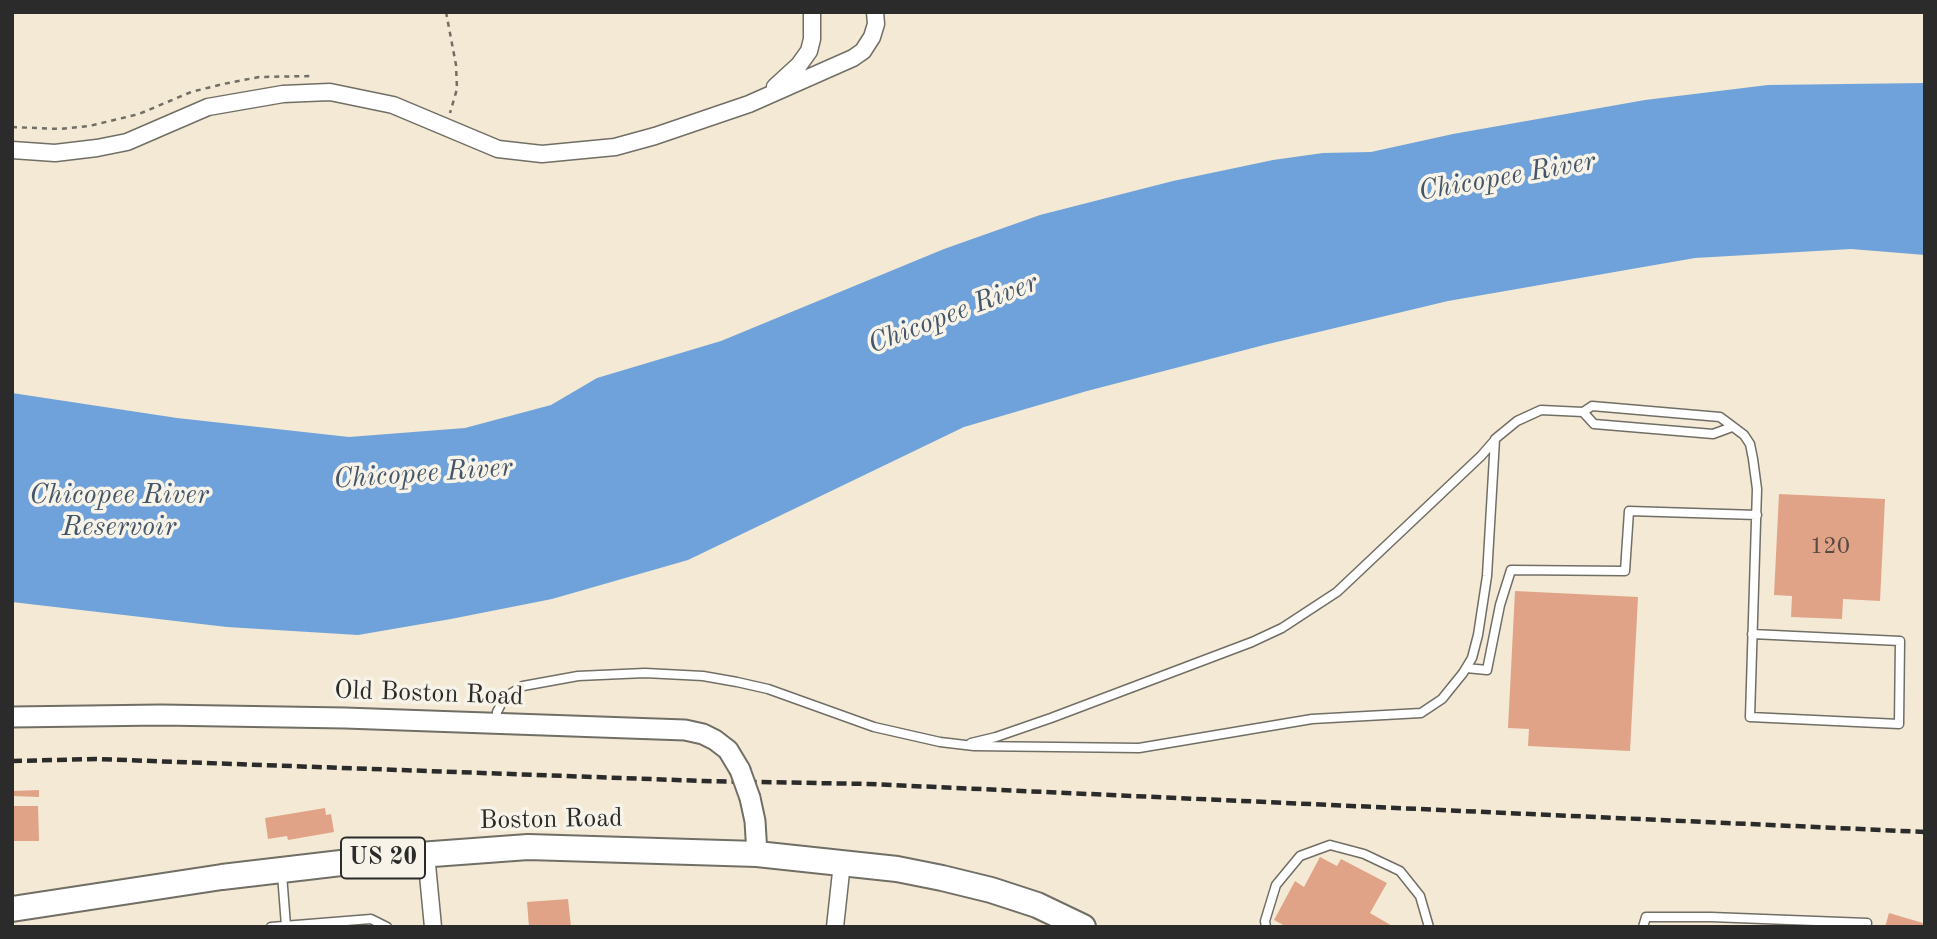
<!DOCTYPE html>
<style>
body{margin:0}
#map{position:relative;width:1937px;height:939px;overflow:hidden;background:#f3e9d4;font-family:"Old Standard TT",serif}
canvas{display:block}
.frame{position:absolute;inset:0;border:14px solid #2b2b2b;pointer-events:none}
</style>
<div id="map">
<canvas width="1937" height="939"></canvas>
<div class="frame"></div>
</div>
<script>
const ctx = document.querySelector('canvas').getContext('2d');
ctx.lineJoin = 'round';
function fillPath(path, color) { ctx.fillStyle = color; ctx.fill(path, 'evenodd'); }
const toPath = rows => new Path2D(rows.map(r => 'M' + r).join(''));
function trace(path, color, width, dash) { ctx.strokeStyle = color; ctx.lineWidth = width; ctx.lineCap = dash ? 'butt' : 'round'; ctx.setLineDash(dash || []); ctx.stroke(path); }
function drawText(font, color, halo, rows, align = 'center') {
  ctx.font = font + ' "Old Standard TT",serif'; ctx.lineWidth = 7; ctx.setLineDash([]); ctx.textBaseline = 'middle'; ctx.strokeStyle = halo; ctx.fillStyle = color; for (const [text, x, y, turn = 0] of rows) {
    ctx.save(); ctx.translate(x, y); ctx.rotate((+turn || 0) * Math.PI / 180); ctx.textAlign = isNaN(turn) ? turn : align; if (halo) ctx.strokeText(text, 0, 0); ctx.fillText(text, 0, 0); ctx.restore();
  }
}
const water = toPath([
 [1925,83,1925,255,1851,249,1695,258,1448,301,1264,345,1087,391,964,427,688,560,552,599,451,619,358,635,227,627,12,602,12,393,177,418,349,437,465,428,551,405,597,378,721,341,944,249,1040,215,1173,181,1273,160,1323,153,1371,152,1453,134,1645,100,1768,85]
]);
const building = toPath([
 [1779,494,1885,499,1880,601,1843,599,1842,619,1791,617,1792,596,1774,595],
 [1515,591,1638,597,1630,751,1528,746,1529,729,1508,728],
 [39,790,39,797,12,796,12,791],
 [12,806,38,806,39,841,12,841],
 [325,808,326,815,331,814,334,832,288,840,287,836,268,839,265,818],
 [1320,857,1337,866,1341,859,1387,883,1370,913,1394,927,1287,927,1274,920,1295,881,1304,887],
 [568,899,571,927,529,927,527,902],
 [1889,913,1923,923,1922,927,1885,927]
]);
const path = toPath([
 [446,12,456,65,457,89,450,113],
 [12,127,60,129,89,126,139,114,191,92,223,84,259,77,312,76]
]);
const service = toPath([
 [1583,412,1594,424,1713,434,1732,427],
 [1466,668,1487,670,1500,605,1511,570,1625,571,1629,511,1757,515],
 [497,722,497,712,504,698,523,686,578,676,645,673,703,676,737,682,768,689,874,727,940,742,974,746,1139,748,1312,719,1421,713,1442,699,1463,673,1472,658,1478,635,1487,576,1495,439,1517,421,1541,410,1583,412,1592,406,1720,417,1744,435,1750,444,1753,459,1757,489,1750,717,1899,724,1900,641,1752,634],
 [971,743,996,737,1051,718,1252,642,1282,628,1337,592,1481,456,1495,440],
 [282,874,286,926],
 [271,927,371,919,387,927],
 [1266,927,1265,921,1276,885,1300,856,1330,845,1364,854,1400,871,1420,896,1429,927],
 [1643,927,1646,917,1711,917,1867,923,1866,927]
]);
const minor = toPath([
 [775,87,799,65,809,51,812,39,812,12],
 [12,150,55,153,97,148,127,142,208,107,283,94,330,92,393,105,498,149,542,154,615,147,655,136,749,104,853,58,863,51,872,37,876,24,875,12],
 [426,854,433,927],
 [835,927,842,863]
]);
const tertiary = toPath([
 [12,717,161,715,345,718,685,730,703,734,715,740,728,750,740,770],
 [750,798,755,821,757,854]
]);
const primary = toPath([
 [12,909,222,877,392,857,528,847,757,854,897,869,942,878,991,890,1037,905,1083,927]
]);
const rail = toPath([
 [12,761,96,759,704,781,869,784,1925,832]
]);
const tertiaryBridge = toPath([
 [740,770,750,798]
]);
const numberNames = [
 ["120",1830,547]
];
const shields = [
 [383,858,84]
];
const shieldNames = [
 ["US 20",383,858]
];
const streetNames = [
 ["Old Boston Road",429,694,2],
 ["Boston Road",551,820,-1]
];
const waterNames = [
 ["Chicopee River",1507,177,-10],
 ["Chicopee River",953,314,-21],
 ["Chicopee River",423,474,-4],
 ["Chicopee River",119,496],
 ["Reservoir",119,528]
];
fillPath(water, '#6fa2da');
fillPath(building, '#e1a388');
trace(service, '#716e66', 11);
trace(minor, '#716e66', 19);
trace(tertiary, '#716e66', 23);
trace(primary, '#716e66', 28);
trace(path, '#716e66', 2.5, [5, 5]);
trace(service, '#fff', 8);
trace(minor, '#fff', 16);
trace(tertiary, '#fff', 19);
trace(primary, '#fff', 24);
trace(rail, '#2b2b2b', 4.5, [10, 5]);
trace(tertiaryBridge, '#716e66', 23, []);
trace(tertiaryBridge, '#fff', 19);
drawText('23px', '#584942', null, numberNames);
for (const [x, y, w] of shields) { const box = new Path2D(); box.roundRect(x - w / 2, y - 20.5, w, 41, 5); ctx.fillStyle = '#f7f3e8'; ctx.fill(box); trace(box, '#2b2b2b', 2); }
drawText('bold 24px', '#2b2b2b', null, shieldNames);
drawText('26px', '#2b2b2b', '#f7f3e8', streetNames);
drawText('italic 28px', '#435568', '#f7f3e8', waterNames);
</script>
